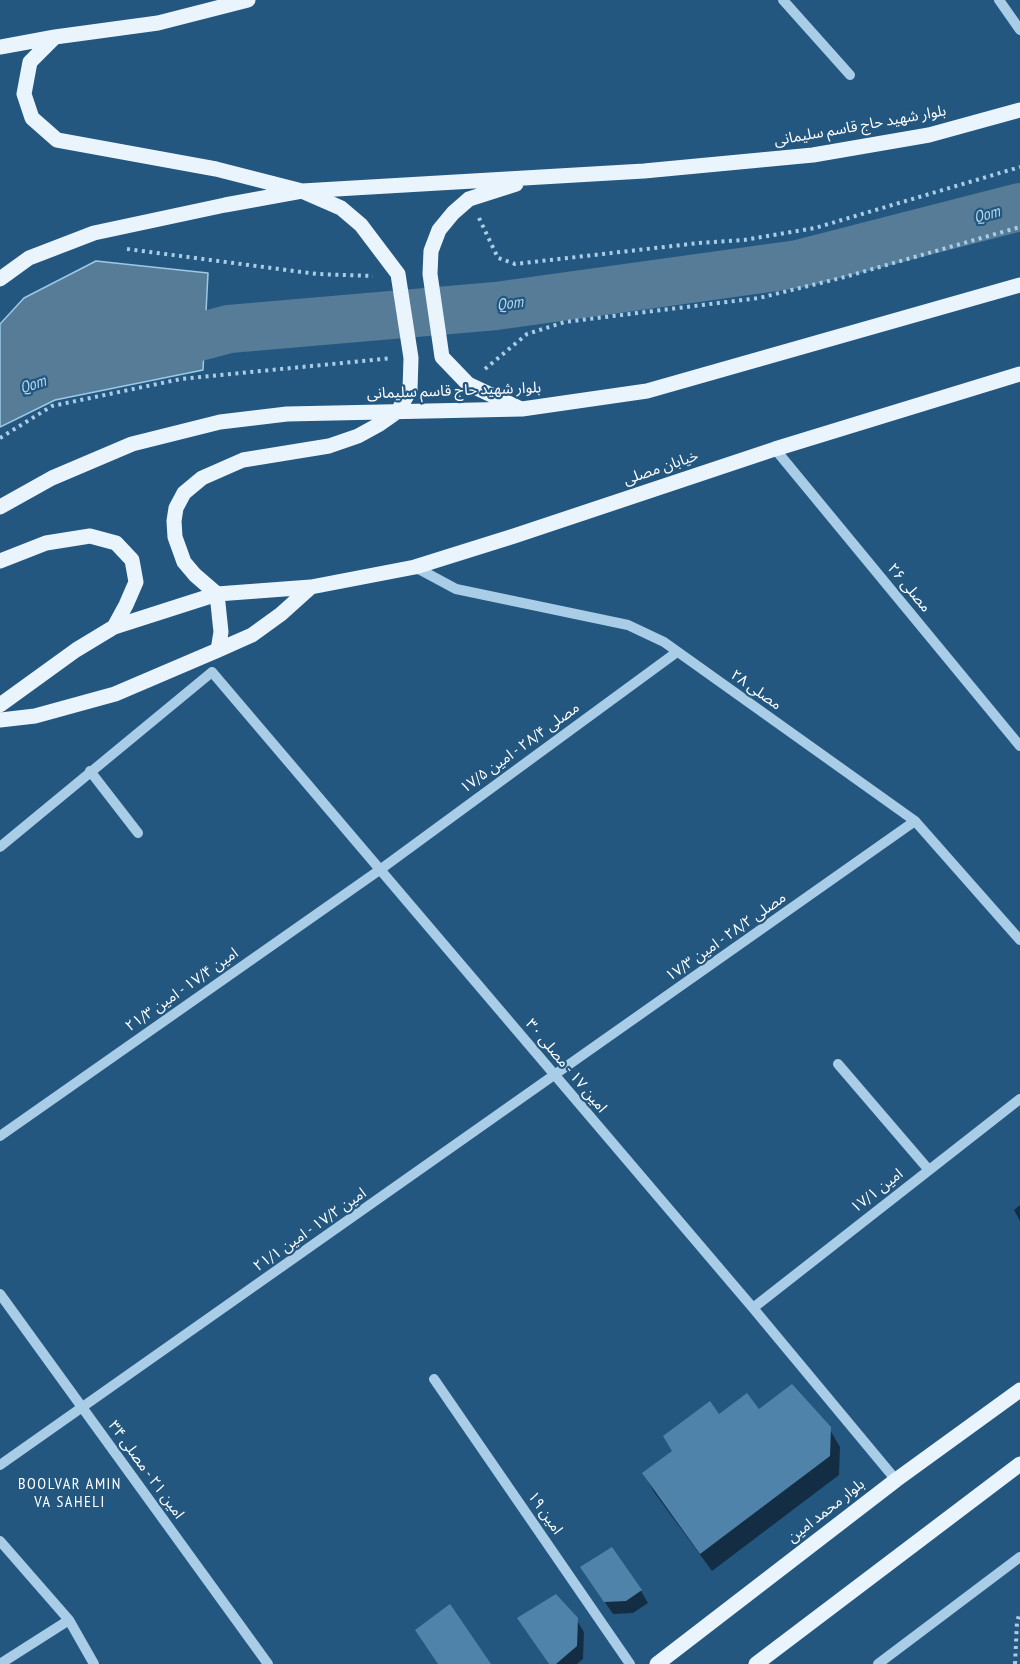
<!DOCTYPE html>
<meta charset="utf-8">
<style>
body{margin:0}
canvas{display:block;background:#23577f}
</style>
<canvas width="1020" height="1664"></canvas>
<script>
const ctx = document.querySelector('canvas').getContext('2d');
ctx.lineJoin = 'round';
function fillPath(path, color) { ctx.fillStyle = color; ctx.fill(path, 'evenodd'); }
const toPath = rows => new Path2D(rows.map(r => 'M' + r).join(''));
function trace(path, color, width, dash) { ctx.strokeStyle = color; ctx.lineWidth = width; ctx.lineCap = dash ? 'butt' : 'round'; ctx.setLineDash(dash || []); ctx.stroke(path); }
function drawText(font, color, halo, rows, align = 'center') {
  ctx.font = font + ' "PT Sans Narrow","Noto Sans Arabic",sans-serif'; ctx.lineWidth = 4.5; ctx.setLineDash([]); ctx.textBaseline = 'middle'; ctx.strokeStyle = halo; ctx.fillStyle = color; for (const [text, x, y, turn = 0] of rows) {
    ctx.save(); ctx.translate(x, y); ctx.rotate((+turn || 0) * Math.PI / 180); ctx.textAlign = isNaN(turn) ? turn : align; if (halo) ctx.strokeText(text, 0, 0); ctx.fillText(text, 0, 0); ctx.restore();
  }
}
const water = toPath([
 [96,261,208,273,203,370,55,400,0,427,0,324,24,298,96,261]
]);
const shadow = toPath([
 [1020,1205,1020,1221,1014,1210],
 [759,1411,829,1428,840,1447,839,1475,712,1571,654,1492,644,1474,719,1416],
 [589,1579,641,1591,648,1603,633,1613,613,1614],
 [519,1619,576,1619,584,1632,583,1659,577,1664,549,1664]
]);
const river = toPath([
 [142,352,229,329,496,306,798,264,1020,207]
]);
const building = toPath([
 [792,1384,831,1427,830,1456,700,1554,642,1473,672,1451,663,1436,710,1401,719,1414,747,1393,759,1409],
 [612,1547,642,1590,626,1601,604,1602,580,1567],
 [556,1594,578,1618,577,1646,556,1664,549,1664,517,1618],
 [450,1604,491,1664,438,1664,415,1630]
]);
const path = toPath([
 [479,218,498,258,515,264,699,243,744,240,815,228,1020,167],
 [127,249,317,274,373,276],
 [485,369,527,334,565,322,759,298,841,278,1020,227],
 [0,438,52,406,181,379,392,358],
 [1015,1664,1017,1621,1020,1613]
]);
const minor = toPath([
 [783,0,850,75],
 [999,0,1020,30],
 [775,449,1020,746],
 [415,567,456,589,628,625,664,642,915,821,1020,940],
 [90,771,138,833],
 [0,847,212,672,753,1308,896,1480],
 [838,1064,928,1169],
 [0,1136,381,869,677,652],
 [0,1294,268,1664],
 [753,1308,1020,1099],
 [434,1379,630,1664],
 [0,1465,915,821],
 [0,1541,69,1620,94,1664],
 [0,1664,69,1620],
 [878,1664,1020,1557]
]);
const major = toPath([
 [55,37,30,62,24,94,32,118,57,140,216,169,302,191,341,208,361,225,398,274,411,358,410,390,398,411,378,425,358,436,329,446,243,460,202,478,184,493,176,508,174,521,175,537,184,562,195,575,217,594,221,632,218,650],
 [0,47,55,37,158,23,248,0],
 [516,184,469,199,453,213,439,230,431,251,430,274,442,357,468,384,519,408],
 [0,279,29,258,94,233,225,205,302,191,644,171,813,155,929,135,1020,110],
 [0,507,52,478,132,444,220,422,287,414,522,409,647,391,1020,285],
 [0,561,46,543,90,536,116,543,132,560,136,582,126,605,114,627],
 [0,705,76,650,114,627,217,594,311,587,415,567,514,536,775,449,1020,374],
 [0,720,35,716,115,694,218,650,252,635,281,614,311,587],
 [657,1664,896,1480,1020,1390],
 [756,1664,1020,1464]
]);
const streetNames = [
 ["بلوار شهید حاج قاسم سلیمانی",860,126,-10],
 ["بلوار شهید حاج قاسم سلیمانی",454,391,-2],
 ["خیابان مصلی",661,468,-19],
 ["مصلی ۲۶",909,588,50],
 ["مصلی ۲۸",756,690,35],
 ["مصلی ۲۸/۴ - امین ۱۷/۵",520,748,-36],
 ["مصلی ۲۸/۲ - امین ۱۷/۳",726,937,-35],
 ["امین ۱۷/۴ - امین ۲۱/۳",182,990,-35],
 ["امین ۱۷ - مصلی ۳۰",566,1066,50],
 ["امین ۱۷/۱",877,1191,-38],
 ["امین ۱۷/۲ - امین ۲۱/۱",310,1230,-35],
 ["امین ۲۱ - مصلی ۳۴",146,1470,54],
 ["بلوار محمد امین",826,1511,-38],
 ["امین ۱۹",545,1513,55]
];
const waterNames = [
 ["Qom",987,215,-15],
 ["Qom",510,304,-7],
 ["Qom",33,385,-18]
];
const neighbourhoodNames = [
 ["BOOLVAR AMIN",70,1484],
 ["VA SAHELI",70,1502]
];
fillPath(water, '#567c98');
trace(water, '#9dc9e7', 1.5);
fillPath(shadow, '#0007');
trace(river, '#567c98', 48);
fillPath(building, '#5083aa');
trace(path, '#a9cde6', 4, [3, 4.5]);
trace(minor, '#a9cde6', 10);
trace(major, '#eaf4fd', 15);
drawText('15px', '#fff', '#23577f', streetNames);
drawText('italic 16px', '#b4d6ee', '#23577f', waterNames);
ctx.letterSpacing = '1.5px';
drawText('16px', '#fff', '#23577f', neighbourhoodNames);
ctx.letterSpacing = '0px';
</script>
